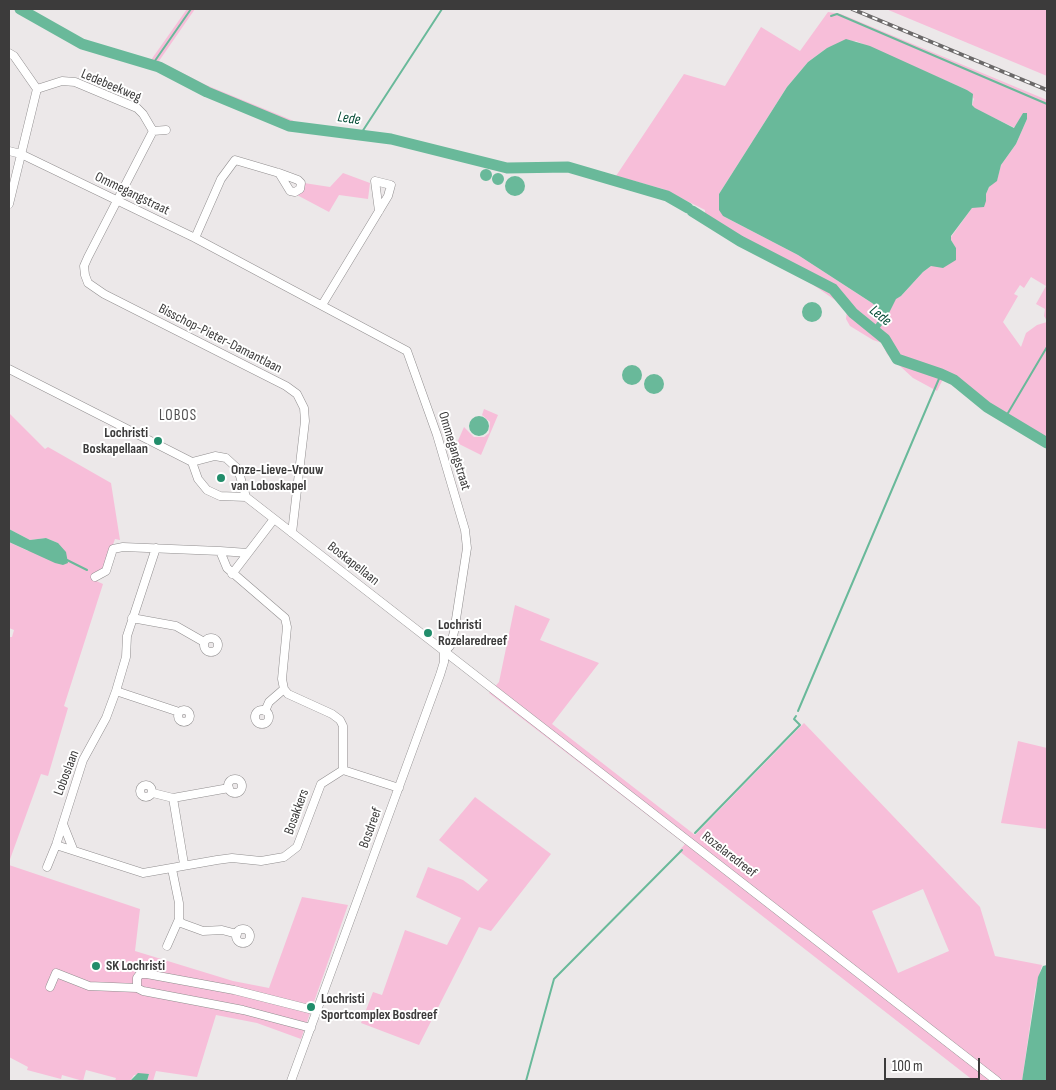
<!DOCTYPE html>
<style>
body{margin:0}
#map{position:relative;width:1056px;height:1090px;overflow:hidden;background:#ece8e9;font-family:"Sofia Sans Condensed",sans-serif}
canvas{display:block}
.frame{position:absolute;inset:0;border:10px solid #3c3b3b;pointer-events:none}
.scale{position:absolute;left:884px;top:1058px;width:96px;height:22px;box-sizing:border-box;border:2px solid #3c3b3b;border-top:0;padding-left:6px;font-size:15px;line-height:18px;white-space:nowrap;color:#3c3b3b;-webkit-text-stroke:4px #fff;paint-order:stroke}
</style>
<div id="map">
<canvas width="1056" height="1090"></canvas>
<div class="frame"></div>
<div class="scale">100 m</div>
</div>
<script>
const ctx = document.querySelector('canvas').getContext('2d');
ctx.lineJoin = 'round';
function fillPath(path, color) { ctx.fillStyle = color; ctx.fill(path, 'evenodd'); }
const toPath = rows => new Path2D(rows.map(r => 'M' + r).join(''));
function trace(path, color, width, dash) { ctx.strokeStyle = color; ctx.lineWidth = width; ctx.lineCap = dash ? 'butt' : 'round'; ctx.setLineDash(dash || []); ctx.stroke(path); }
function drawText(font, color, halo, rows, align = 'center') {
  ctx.font = font + ' "Sofia Sans Condensed",sans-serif'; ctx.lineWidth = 4; ctx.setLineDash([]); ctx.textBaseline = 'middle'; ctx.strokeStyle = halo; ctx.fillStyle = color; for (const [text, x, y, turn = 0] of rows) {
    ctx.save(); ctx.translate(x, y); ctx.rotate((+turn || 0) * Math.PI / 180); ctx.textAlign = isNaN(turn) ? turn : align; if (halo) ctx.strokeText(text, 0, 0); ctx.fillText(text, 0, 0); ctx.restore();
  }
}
const green = toPath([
 [187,9,195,9,159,61,206,85,294,121,292,124,244,106,156,64,83,42,33,14,34,11,87,42,151,60],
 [886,9,1047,9,1047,76],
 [828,12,841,14,1047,100,1047,321,1044,316,1045,309,1036,304,1046,286,1031,277,1024,288,1020,285,1014,294,1018,296,1003,322,1021,347,1026,333,1037,325,1047,322,1047,439,964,388,960,391,943,379,937,391,913,378,887,354,882,343,873,340,850,326,846,319,847,310,845,307,812,284,742,247,705,222,705,210,663,189,616,176,684,74,725,86,761,27,800,51],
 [856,41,967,90,974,99,972,105,975,109,1015,128,1023,113,1027,119,1016,144,1001,165,997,180,989,187,986,194,986,201,972,208,951,237,951,240,956,248,935,265,931,266,923,272,901,296,896,298,879,328,875,327,883,313,872,303,798,255,723,216,719,194,787,87,808,62,827,48],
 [343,173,370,183,368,199,339,195,329,212,297,195,304,183,330,187],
 [484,409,498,415,481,455,457,443,464,427,474,437,484,437,489,433,490,422,482,415],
 [9,413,45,449,48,447,111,483,120,540,115,539,104,570,94,580,103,584,64,706,68,708,48,776,41,774,9,862,9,637,12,637,14,630,9,628,9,542,28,551,58,543,46,538,30,540,9,529],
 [515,605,550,619,540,640,599,663,552,724,695,835,804,723,980,907,995,956,1042,965,1035,991,1022,1081,974,1081,679,851,685,844,489,693,499,682],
 [923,889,949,951,898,973,872,911],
 [1018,741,1047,748,1047,829,1001,823],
 [475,797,551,854,491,931,479,927,419,1045,361,1023,373,992,382,995,405,930,447,945,461,918,416,897,428,867,463,880,478,891,488,880,439,840],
 [9,865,140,909,135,951,233,981,269,988,302,897,348,905,301,1039,257,1023,216,1015,197,1077,156,1071,153,1081,147,1081,149,1074,134,1075,130,1081,115,1081,116,1078,86,1070,83,1081,62,1075,61,1079,27,1070,28,1067,9,1057]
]);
const water = toPath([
 [846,39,870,46,967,90,973,94,972,105,975,108,1014,128,1023,113,1027,113,1027,119,1016,144,1001,165,997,181,989,187,986,194,986,201,984,207,972,208,951,236,951,240,956,248,956,260,943,268,931,266,923,272,901,296,896,299,885,321,879,329,874,327,883,313,872,303,798,255,723,216,719,210,719,194,787,87,808,62,827,48],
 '480 175a6 6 0 1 1 12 0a6 6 0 1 1-12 0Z',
 '492 179a6 6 0 1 1 12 0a6 6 0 1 1-12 0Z',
 '505 186a10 10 0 1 1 20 0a10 10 0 1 1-20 0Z',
 '802 312a10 10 0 1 1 20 0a10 10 0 1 1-20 0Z',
 '622 375a10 10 0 1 1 20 0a10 10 0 1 1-20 0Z',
 '644 384a10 10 0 1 1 20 0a10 10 0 1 1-20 0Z',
 '469 426a10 10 0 1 1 20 0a10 10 0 1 1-20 0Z',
 [9,529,30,540,46,538,58,543,66,552,68,563,63,565,55,563,9,542],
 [1047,965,1047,1081,1022,1081,1038,977,1043,966],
 [138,1073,149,1074,147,1081,130,1081]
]);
const stream = toPath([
 [831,16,837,14,1047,104],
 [152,65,191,9],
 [360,135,442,9],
 [1005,418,1047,347],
 [67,560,87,570],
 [798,711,941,374],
 [695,833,800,725,794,719,796,716],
 [526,1081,554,979,682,850]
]);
const river = toPath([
 [20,9,82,44,159,67,207,92,289,126,391,139,507,168,568,167,667,196,688,208],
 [692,211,740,241,833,289,853,313,885,339,897,359,941,374,954,380,987,407,1047,443]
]);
const street = toPath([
 [9,53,14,56,37,89],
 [37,89,62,81,75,82,137,108,143,114,153,131,88,257,84,266,85,275,88,283,104,294,286,386,297,394,304,408,305,421,292,533],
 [153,131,166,130],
 [9,151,21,154,195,238,407,351,437,435,465,530,467,548,454,632,450,646,444,652],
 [9,204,37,89],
 [195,238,221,179,235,160,279,173,290,191,295,192,300,189,301,183,298,180,279,173],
 [322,305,379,211,388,196,391,185,375,181,379,211],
 [9,369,192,462,215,456,226,458,238,469,246,497],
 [192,462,198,479,207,490,220,496,246,497,997,1081],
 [248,553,220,551,227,568,285,618,287,627,282,679,284,689,288,694,332,714,340,720,343,726,343,770],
 [232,574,274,519],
 [95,577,106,571,113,549,123,547,220,551],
 [132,618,176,626,204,642],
 '204 645a7 7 0 1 1 14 0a7 7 0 1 1-14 0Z',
 [116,691,179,712],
 '178 716a6 6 0 1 1 12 0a6 6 0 1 1-12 0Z',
 '255 717a7 7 0 1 1 14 0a7 7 0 1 1-14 0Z',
 [265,711,269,702,284,689],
 [343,770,399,788],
 '228 786a7 7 0 1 1 14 0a7 7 0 1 1-14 0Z',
 '140 791a6 6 0 1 1 12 0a6 6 0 1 1-12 0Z',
 [153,793,173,798],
 [63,824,73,849],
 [56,845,143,873,217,860,232,858,261,861,284,857,297,847,321,784,343,770],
 [184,864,173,798,229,788],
 [47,867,56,845,83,760,106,718,116,691,126,657,127,636,156,548],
 [172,869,179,903,179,919,181,923,203,931,222,930,237,934],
 '236 936a7 7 0 1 1 14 0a7 7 0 1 1-14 0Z',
 [167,946,179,919],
 [50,987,56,973,89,986,137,988],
 [311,1028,243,1010,143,991,137,988,137,978,140,974,147,974,234,990,317,1011],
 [291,1081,440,675,444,662,444,652]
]);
const rail = toPath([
 [852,9,1047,90]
]);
const markers = [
 [158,441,5,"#228d6b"],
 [221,478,5,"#228d6b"],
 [428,633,5,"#228d6b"],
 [96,966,5,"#228d6b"],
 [311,1007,5,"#228d6b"]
];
const streetNames = [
 ["Ledebeekweg",111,86,23],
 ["Ommegangstraat",132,194,26],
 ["Bisschop-Pieter-Damantlaan",220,339,27],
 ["Ommegangstraat",454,451,73],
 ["Boskapellaan",353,564,38],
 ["Loboslaan",67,773,-69],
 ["Bosakkers",297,812,-70],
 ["Bosdreef",371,828,-70],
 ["Rozelaredreef",729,855,38]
];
const poiNames = [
 ["Lochristi",148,433,"right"],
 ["Boskapellaan",148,449,"right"],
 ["Onze-Lieve-Vrouw",231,470],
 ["van Loboskapel",231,486],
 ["Lochristi",438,625],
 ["Rozelaredreef",438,641],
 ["SK Lochristi",106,966],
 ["Lochristi",321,999],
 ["Sportcomplex Bosdreef",321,1015]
];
const waterNames = [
 ["Lede",349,119,8],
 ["Lede",880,316,39]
];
const neighbourhoodNames = [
 ["LOBOS",178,416]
];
fillPath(green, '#f7bed9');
fillPath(water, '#69b99a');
trace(stream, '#69b99a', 2);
trace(river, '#69b99a', 11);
trace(street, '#918e8f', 9);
trace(street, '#fff', 8);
trace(rail, '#6b6969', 4);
trace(rail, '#fff', 2, [5.5]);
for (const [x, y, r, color] of markers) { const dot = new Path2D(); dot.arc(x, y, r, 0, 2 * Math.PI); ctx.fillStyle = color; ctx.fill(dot); trace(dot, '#fff', 2); }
drawText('14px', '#3c3b3b', '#fff', streetNames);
drawText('bold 14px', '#3c3b3b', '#fff', poiNames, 'left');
drawText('italic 15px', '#094e39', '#fff', waterNames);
ctx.letterSpacing = '1px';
drawText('15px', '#514f50', '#fff', neighbourhoodNames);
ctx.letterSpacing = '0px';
</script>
